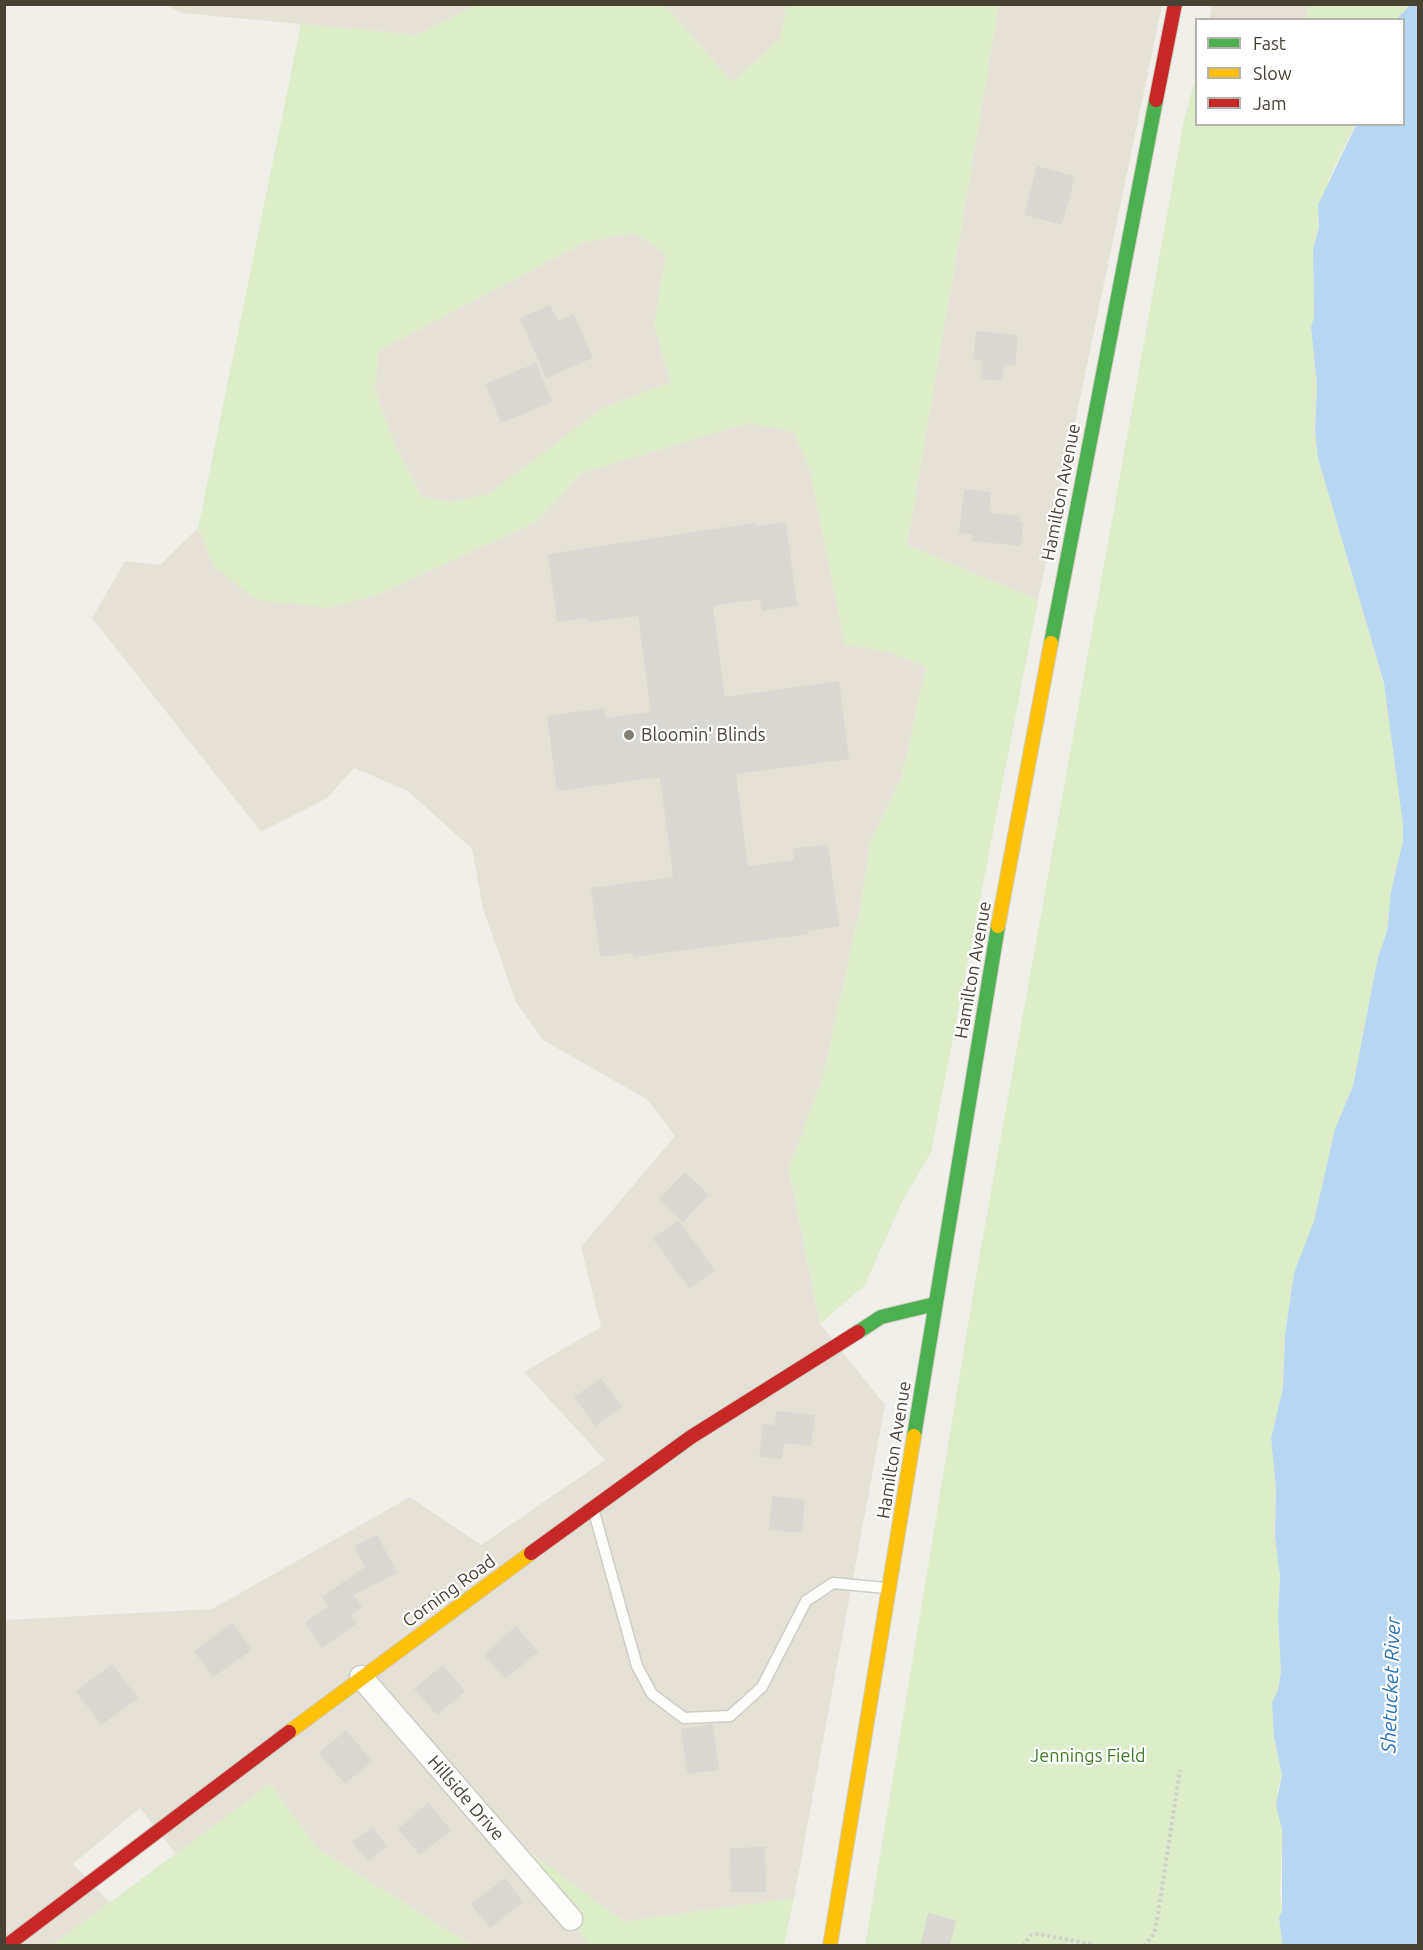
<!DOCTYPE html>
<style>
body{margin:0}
#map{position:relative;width:1423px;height:1950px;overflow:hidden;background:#f0efea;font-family:Ubuntu,sans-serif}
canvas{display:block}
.frame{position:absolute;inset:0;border:6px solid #484235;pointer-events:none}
.legend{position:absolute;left:1195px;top:18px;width:210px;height:108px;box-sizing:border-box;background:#fff;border:2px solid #b6b3ae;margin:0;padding:8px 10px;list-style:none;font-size:18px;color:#484235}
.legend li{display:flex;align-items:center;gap:12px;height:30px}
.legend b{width:30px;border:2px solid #b6b3ae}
</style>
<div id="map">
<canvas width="1423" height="1950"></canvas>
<div class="frame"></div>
<ul class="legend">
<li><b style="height:8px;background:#4caf50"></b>Fast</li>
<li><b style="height:8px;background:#ffc107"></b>Slow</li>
<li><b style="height:8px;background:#c62828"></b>Jam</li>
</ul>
</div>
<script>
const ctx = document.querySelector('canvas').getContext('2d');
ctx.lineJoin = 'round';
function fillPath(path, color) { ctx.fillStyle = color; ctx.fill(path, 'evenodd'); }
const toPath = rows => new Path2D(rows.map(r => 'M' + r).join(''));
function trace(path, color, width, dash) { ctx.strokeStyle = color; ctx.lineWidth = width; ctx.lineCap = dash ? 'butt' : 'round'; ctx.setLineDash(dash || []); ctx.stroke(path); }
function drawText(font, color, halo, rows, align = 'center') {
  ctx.font = font + ' Ubuntu,sans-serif'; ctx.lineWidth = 4.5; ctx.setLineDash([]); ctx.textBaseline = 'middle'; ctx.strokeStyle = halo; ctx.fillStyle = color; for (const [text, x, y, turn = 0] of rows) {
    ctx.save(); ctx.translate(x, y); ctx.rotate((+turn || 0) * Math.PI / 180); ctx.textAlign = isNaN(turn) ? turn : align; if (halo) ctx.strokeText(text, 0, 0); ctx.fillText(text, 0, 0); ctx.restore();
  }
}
const residential = toPath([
 [166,5,478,5,418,35,183,13],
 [665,5,787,5,781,38,732,82],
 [999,5,1162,5,1038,600,907,545],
 [1212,5,1309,5,1304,19,1209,20],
 [634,233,666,253,654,325,671,382,602,408,490,494,452,502,422,497,395,445,375,391,378,351,587,241],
 [748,423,793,431,810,469,845,644,883,650,926,667,902,776,870,843,861,905,823,1077,789,1169,820,1324,885,1405,794,1898,624,1922,524,1848,597,1945,471,1945,318,1849,270,1784,176,1854,140,1808,73,1864,110,1903,52,1945,5,1946,5,1620,212,1609,410,1497,481,1545,605,1460,524,1372,601,1327,581,1247,675,1136,648,1100,543,1040,516,1002,483,909,472,849,408,791,354,768,327,798,261,832,92,618,125,561,160,565,198,528,215,568,328,608,379,594,536,522,582,473]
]);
const green = toPath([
 [478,4,665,5,732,82,781,38,787,5,999,5,907,545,1038,600,931,1152,902,1202,865,1285,820,1324,789,1169,823,1076,861,905,870,843,902,776,926,667,883,650,845,645,810,469,793,432,748,423,582,473,536,522,379,594,328,608,257,600,215,568,198,528,301,24,418,35],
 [634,233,666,254,654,325,671,382,602,408,490,493,452,502,422,497,395,445,375,391,378,351,587,241],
 [1309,5,1410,5,1397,19,1304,20],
 [1196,76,1196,124,1355,125,1330,176,1318,214,1319,228,1313,248,1314,317,1311,327,1317,385,1315,431,1318,458,1384,683,1403,807,1403,841,1391,891,1387,932,1378,957,1353,1086,1335,1129,1314,1221,1294,1273,1285,1335,1283,1388,1271,1438,1276,1487,1275,1536,1280,1577,1278,1616,1281,1673,1278,1690,1272,1702,1274,1737,1282,1775,1278,1789,1282,1839,1280,1895,1282,1911,1279,1917,1282,1945,865,1946,980,1253,1184,120],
 [270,1784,318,1849,471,1945,52,1945],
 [522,1846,624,1922,794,1898,784,1945,590,1945,508,1849]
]);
const water = toPath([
 [1410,5,1418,5,1418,1945,1282,1945,1279,1917,1282,1911,1282,1830,1276,1805,1282,1775,1274,1737,1272,1702,1278,1690,1281,1673,1278,1616,1280,1577,1275,1536,1276,1487,1271,1438,1283,1388,1285,1335,1294,1273,1314,1221,1335,1129,1353,1086,1378,957,1387,932,1391,891,1403,841,1403,824,1384,683,1318,458,1315,431,1317,385,1311,327,1314,317,1313,248,1319,228,1318,205,1356,125,1404,124,1404,20,1397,19]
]);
const building = toPath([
 [1037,166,1075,176,1062,225,1024,215],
 [550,305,558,321,574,314,593,358,546,378,520,318],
 [976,331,1018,335,1015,365,1004,364,1002,381,981,379,982,361,973,360],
 [536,363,552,402,501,423,485,384],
 [964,489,991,492,989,513,1020,516,1020,522,1023,522,1021,546,972,541,972,535,959,533],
 [786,522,797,606,762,611,760,599,713,606,725,697,839,681,849,759,736,774,748,866,794,860,792,849,828,844,839,926,808,931,808,934,633,957,633,953,600,957,591,888,673,877,660,777,557,791,547,716,604,708,606,718,651,712,638,616,588,622,587,618,557,622,548,554,754,523,756,526],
 [685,1172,709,1195,683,1222,659,1199],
 [678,1220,715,1270,690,1289,653,1239],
 [601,1378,622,1407,595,1426,574,1397],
 [776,1411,815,1415,811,1446,784,1443,782,1459,759,1457,763,1424,775,1425],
 [772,1496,805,1500,802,1533,769,1530],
 [377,1535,397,1573,353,1595,362,1607,351,1615,357,1623,322,1648,305,1623,328,1606,322,1597,365,1567,354,1546],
 [233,1623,252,1650,213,1677,194,1651],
 [516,1626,538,1652,505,1679,484,1655],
 [112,1664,138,1698,101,1725,76,1691],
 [443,1665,465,1691,437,1715,414,1689],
 [713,1724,719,1770,687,1774,681,1729],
 [346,1730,372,1761,345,1784,319,1753],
 [428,1803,451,1830,420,1855,398,1829],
 [372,1827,387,1846,368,1861,352,1842],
 [765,1847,766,1892,731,1892,730,1848],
 [505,1878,523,1902,490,1928,471,1904],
 [928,1913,956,1920,950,1946,920,1946]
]);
const path = toPath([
 [1023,1946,1031,1935,1038,1934,1091,1944],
 [1144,1946,1154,1934,1157,1920,1180,1770]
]);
const lane = toPath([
 [594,1512,637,1666,652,1694,684,1718,730,1716,762,1687,806,1601,833,1583,886,1588]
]);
const street = toPath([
 [361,1677,571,1919]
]);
const fast = toPath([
 [1051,643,1156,100],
 [858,1332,881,1317,935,1304],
 [914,1436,998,926]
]);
const slow = toPath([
 [998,926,1051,643],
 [289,1732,531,1553],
 [830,1946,914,1436]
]);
const jam = toPath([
 [1156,100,1175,4],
 [531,1553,691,1437,858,1332],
 [6,1946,289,1732]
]);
const markers = [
 [629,735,6,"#837f74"]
];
const streetNames = [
 ["Hamilton Avenue",1061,492,-79],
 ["Hamilton Avenue",973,970,-80],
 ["Hamilton Avenue",894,1450,-81],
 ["Corning Road",449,1591,-36],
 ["Hillside Drive",466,1798,49]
];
const poiNames = [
 ["Bloomin' Blinds",641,735]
];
const parkNames = [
 ["Jennings Field",1088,1756]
];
const waterNames = [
 ["Shetucket River",1391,1685,-88]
];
fillPath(residential, '#e5e1d7');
fillPath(green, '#dcedc8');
fillPath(water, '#b7d6f2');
fillPath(building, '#dad8d2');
trace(lane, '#cecdc7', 13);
trace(street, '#cecdc7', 25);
trace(fast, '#d0cdc0', 16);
trace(slow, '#d0cdc0', 16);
trace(jam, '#d0cdc0', 16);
trace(path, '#d1cfca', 4, [3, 3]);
trace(lane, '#fdfdfc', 10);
trace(street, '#fdfdfc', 22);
trace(fast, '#4caf50', 14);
trace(slow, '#ffc107', 14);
trace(jam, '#c62828', 14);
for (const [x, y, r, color] of markers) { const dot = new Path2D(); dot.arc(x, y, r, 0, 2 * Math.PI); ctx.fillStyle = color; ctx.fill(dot); trace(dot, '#fff', 2); }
drawText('18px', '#484235', '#fff', streetNames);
drawText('18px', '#484235', '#fff', poiNames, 'left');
drawText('18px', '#407d24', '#fff', parkNames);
drawText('italic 20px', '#2773ba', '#fff', waterNames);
</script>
